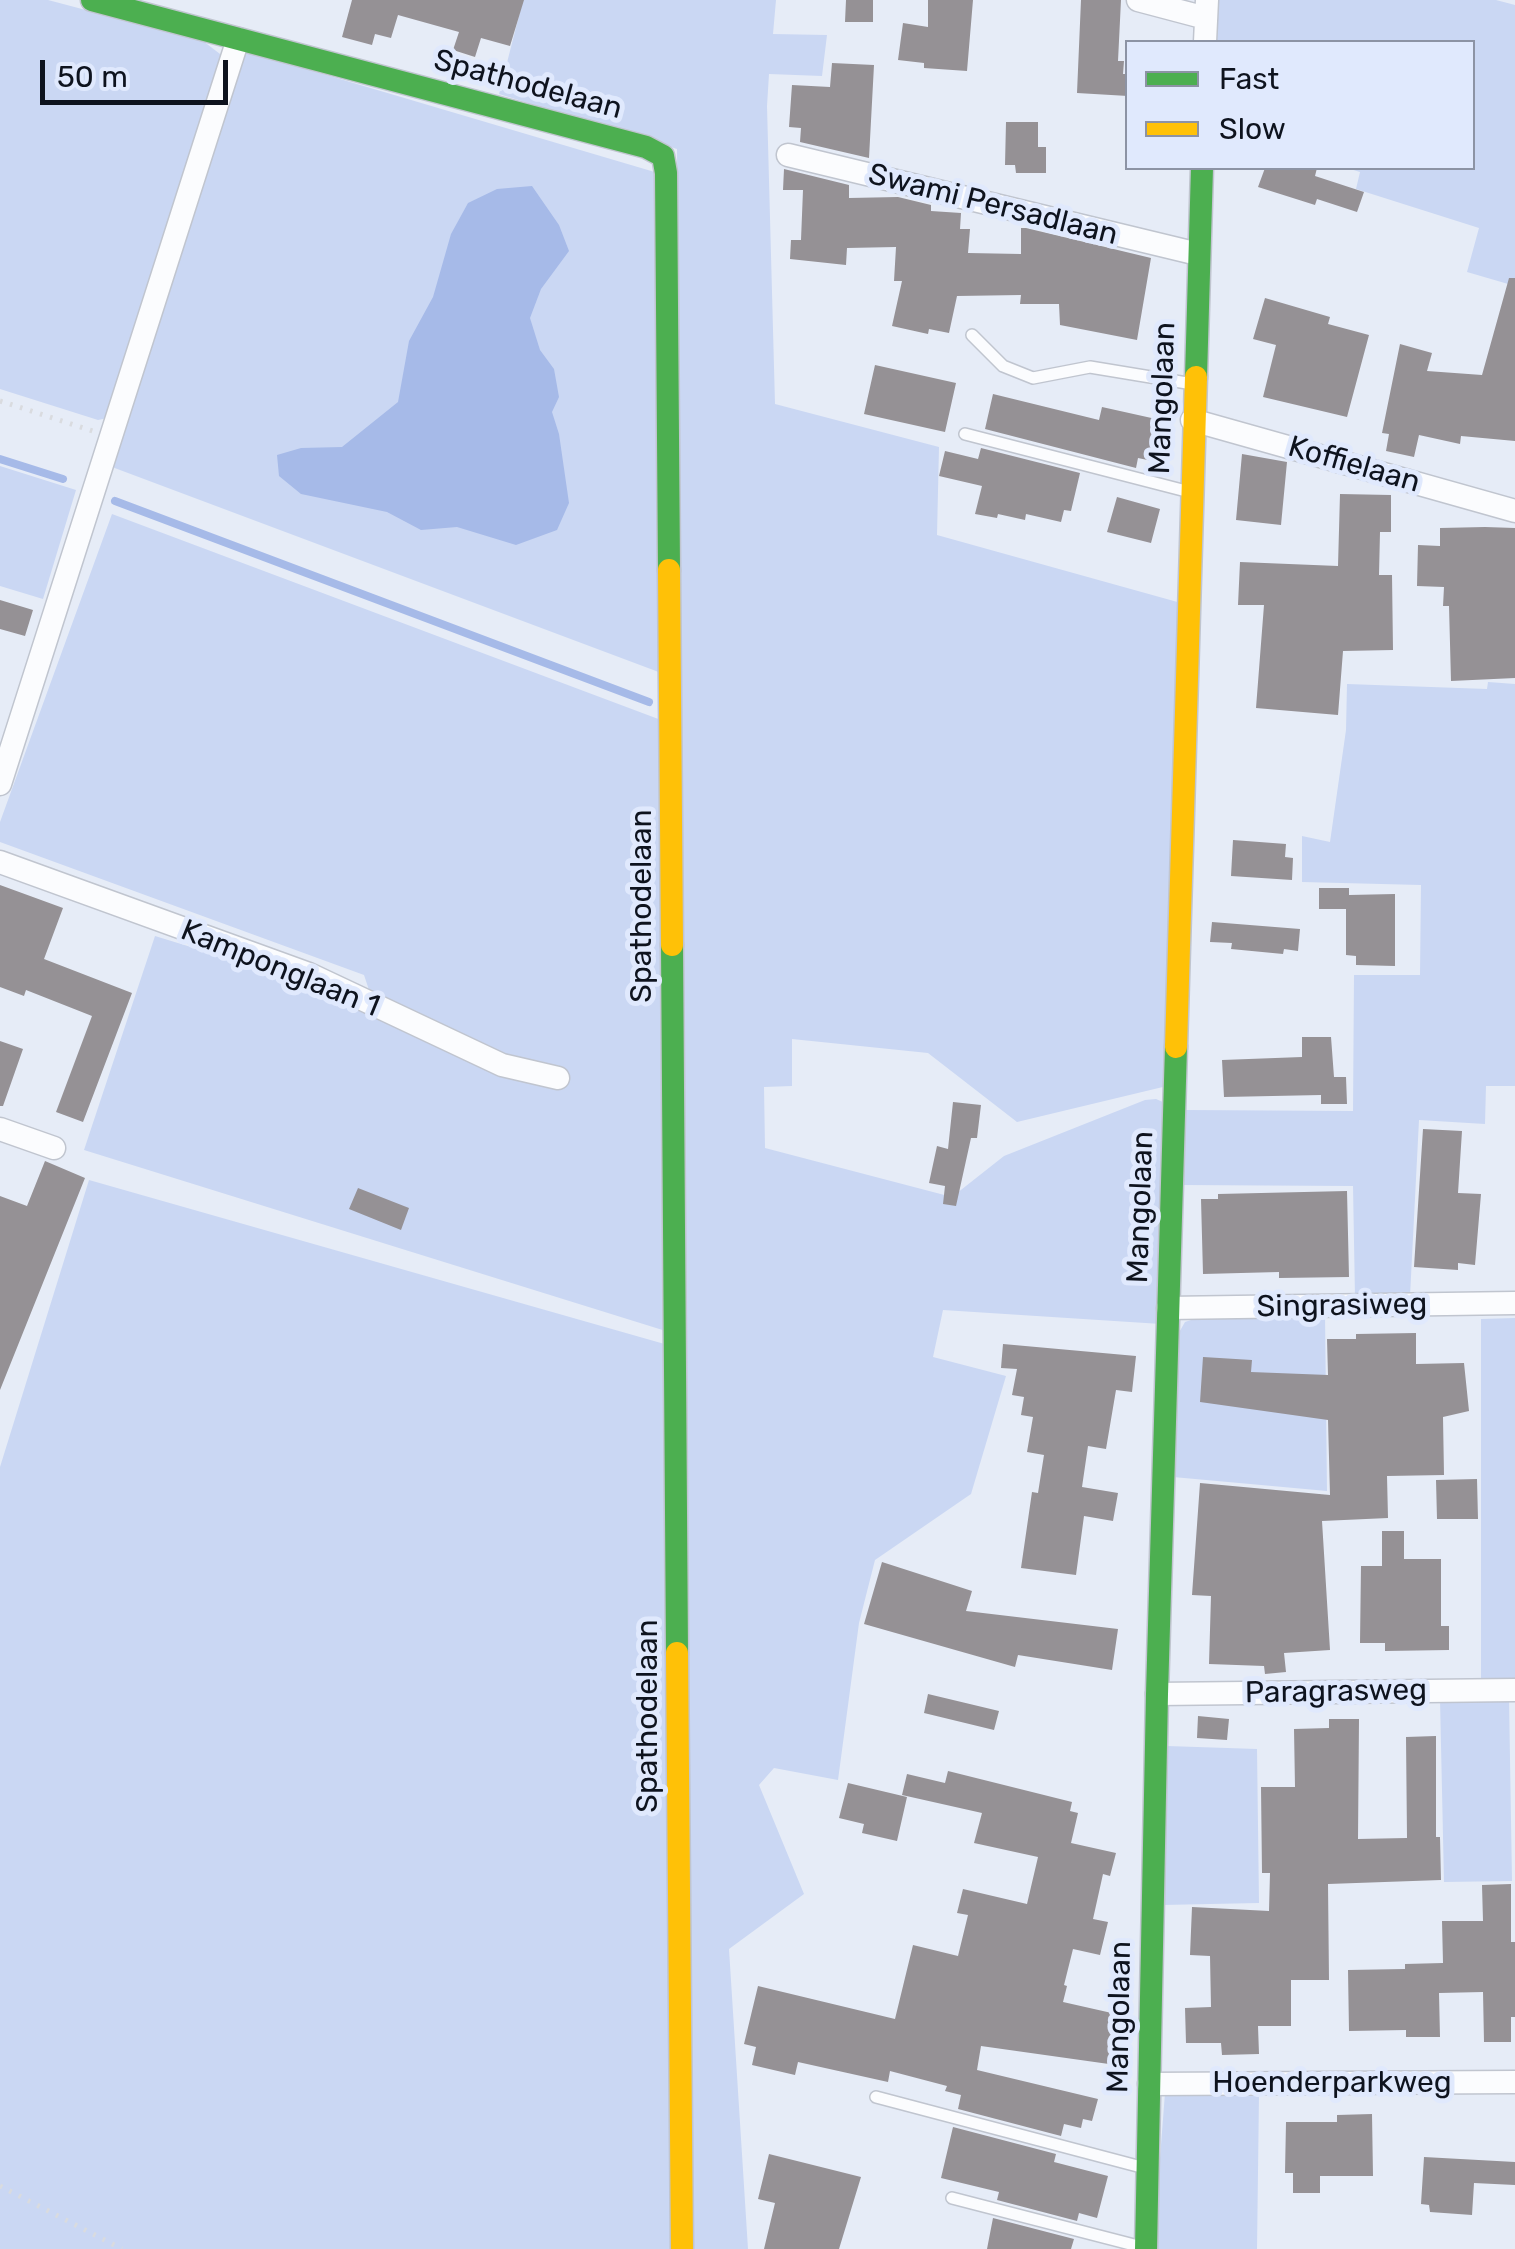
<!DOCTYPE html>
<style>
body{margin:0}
#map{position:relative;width:1515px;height:2249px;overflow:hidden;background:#e6ecf7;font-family:Rubik,sans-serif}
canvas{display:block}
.legend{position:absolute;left:1125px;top:40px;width:350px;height:130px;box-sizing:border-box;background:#e0e9fd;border:2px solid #8c93a4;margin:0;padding:12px 18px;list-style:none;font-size:30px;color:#0e131e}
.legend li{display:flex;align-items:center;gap:20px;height:50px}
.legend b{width:50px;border:2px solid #8c93a4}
.scale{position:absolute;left:40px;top:60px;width:188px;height:45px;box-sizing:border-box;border:5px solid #0e131e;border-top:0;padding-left:12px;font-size:30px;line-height:35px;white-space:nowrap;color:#0e131e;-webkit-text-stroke:8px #e0e9fd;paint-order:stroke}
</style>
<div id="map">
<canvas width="1515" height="2249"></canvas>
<ul class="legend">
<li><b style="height:12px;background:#4caf50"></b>Fast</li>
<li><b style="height:12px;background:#ffc107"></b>Slow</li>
</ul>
<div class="scale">50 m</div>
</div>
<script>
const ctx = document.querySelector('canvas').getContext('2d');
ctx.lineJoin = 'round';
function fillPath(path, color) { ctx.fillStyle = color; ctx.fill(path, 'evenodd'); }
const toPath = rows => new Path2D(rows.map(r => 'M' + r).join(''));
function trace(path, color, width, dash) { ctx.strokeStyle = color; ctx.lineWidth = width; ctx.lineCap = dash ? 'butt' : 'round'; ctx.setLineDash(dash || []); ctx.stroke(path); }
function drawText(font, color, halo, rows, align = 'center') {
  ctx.font = font + ' Rubik,sans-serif'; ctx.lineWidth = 10; ctx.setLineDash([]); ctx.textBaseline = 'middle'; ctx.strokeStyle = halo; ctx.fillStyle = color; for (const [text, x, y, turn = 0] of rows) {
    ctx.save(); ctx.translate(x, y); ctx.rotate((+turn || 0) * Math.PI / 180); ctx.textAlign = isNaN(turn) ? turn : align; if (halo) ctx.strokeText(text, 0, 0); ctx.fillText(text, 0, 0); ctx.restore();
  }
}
const green = toPath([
 [0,0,48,0,203,41,224,57,112,417,98,420,0,389],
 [523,0,776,0,773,34,827,35,822,76,769,74,767,106,775,404,939,447,937,535,1181,603,1167,1086,1017,1122,928,1053,792,1039,792,1086,764,1087,765,1148,952,1197,1004,1156,1145,1100,1156,1099,1165,1103,1161,1324,943,1310,933,1357,1006,1376,971,1494,875,1560,859,1623,838,1780,774,1768,759,1785,804,1894,729,1949,748,2249,689,2249,677,149,499,94],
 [1218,0,1496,0,1515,5,1515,286,1467,272,1479,228,1356,189,1360,172,1347,168,1472,168,1472,42,1217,42],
 [242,50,658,173,664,674,112,467],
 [0,466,76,490,43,599,0,586],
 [112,514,661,720,669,1332,84,1150,155,936,305,982,562,1085,564,1067,499,1053,370,993,364,975,0,842,0,822],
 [1488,682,1515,684,1515,1086,1486,1086,1485,1124,1419,1120,1410,1296,1355,1297,1353,1186,1181,1185,1185,1110,1353,1111,1354,975,1420,975,1421,885,1302,882,1302,836,1330,842,1346,730,1347,684,1487,689],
 [89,1180,668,1345,673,2249,0,2249,0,1467],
 [1325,1314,1327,1491,1173,1477,1177,1336,1185,1322,1200,1317],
 [1515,1318,1515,1684,1481,1684,1481,1319],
 [1509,1698,1512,1881,1444,1882,1440,1699],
 [1167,1746,1257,1749,1259,1903,1162,1905],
 [1165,2093,1259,2094,1257,2249,1153,2249]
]);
const water = toPath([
 [532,186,559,225,569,251,541,289,530,318,540,350,554,369,559,397,552,412,559,434,569,503,557,530,516,545,457,527,421,530,387,512,301,494,279,476,277,455,301,448,342,447,398,402,409,341,433,297,451,234,468,203,497,189]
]);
const stream = toPath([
 [0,459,63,479],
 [115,501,649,702]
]);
const building = toPath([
 [352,0,524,0,510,46,481,38,475,57,453,50,459,32,398,15,391,38,375,34,372,45,342,37],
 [846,0,873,0,873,22,845,22],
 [928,0,973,0,967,71,924,68,924,63,898,60,903,23,928,27],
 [1081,0,1121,0,1118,61,1124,61,1123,74,1128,74,1128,96,1077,93],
 [832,63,874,65,869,158,800,142,801,128,789,127,792,85,830,87],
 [1006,122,1038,122,1038,147,1046,147,1046,173,1016,173,1015,165,1005,165],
 [1265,168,1317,168,1315,176,1364,192,1357,212,1317,199,1315,205,1258,187],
 [784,169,849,185,849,198,898,197,931,205,931,211,961,213,960,229,970,229,968,253,1021,254,1021,228,1026,228,1151,258,1137,340,1060,325,1059,304,1020,304,1021,295,957,296,949,333,929,329,928,334,892,326,902,281,894,281,896,247,847,248,846,265,790,259,791,240,801,240,803,190,783,190],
 [1509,278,1515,278,1515,441,1461,436,1460,444,1419,435,1414,457,1386,451,1389,434,1382,433,1400,344,1432,353,1427,371,1482,375],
 [1265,298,1330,317,1328,324,1369,335,1347,417,1263,397,1276,345,1253,339],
 [875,365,956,383,945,432,864,414],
 [993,394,1099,420,1102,407,1165,421,1157,462,1138,458,1136,468,985,429],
 [981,448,1080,473,1071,511,1064,510,1061,522,1026,514,1025,520,998,514,997,518,975,514,982,486,939,476,945,451,978,459],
 [1242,454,1287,462,1281,525,1236,520],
 [1340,494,1391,495,1391,532,1380,532,1379,575,1392,575,1393,650,1343,651,1338,715,1256,708,1264,605,1238,605,1240,562,1338,566],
 [1117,497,1160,509,1151,543,1107,532],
 [1485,527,1515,528,1515,678,1451,681,1449,606,1443,606,1444,587,1417,586,1418,545,1440,546,1440,528],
 [0,600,33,610,25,636,0,629],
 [1233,840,1286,844,1285,857,1293,858,1292,880,1231,876],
 [0,885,63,908,44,959,132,993,83,1122,56,1112,92,1016,26,990,24,996,0,987],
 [1319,888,1349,888,1349,895,1395,894,1395,966,1356,965,1356,956,1346,955,1346,909,1319,909],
 [1212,922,1300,929,1298,951,1284,949,1283,954,1231,949,1232,943,1210,942],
 [1302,1037,1331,1037,1334,1077,1346,1077,1347,1104,1321,1104,1321,1095,1224,1097,1222,1060,1302,1057],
 [0,1041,23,1049,3,1106,0,1106],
 [953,1102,981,1105,977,1138,971,1138,956,1206,943,1204,945,1186,929,1183,937,1146,948,1149],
 [1423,1129,1462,1131,1458,1193,1481,1194,1475,1265,1458,1263,1458,1270,1414,1267],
 [45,1161,85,1178,0,1390,0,1196,27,1206],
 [358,1188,409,1208,401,1230,349,1209],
 [1347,1191,1349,1277,1279,1278,1279,1272,1203,1274,1201,1199,1218,1199,1218,1194],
 [1416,1333,1416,1364,1464,1363,1469,1411,1443,1417,1444,1475,1387,1476,1388,1518,1322,1521,1330,1650,1284,1653,1286,1672,1265,1674,1264,1666,1209,1664,1211,1596,1192,1595,1200,1483,1330,1495,1328,1420,1200,1402,1203,1357,1252,1360,1251,1372,1328,1375,1327,1339,1356,1339,1356,1334],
 [1003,1344,1136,1356,1132,1392,1116,1390,1106,1449,1088,1446,1082,1487,1118,1493,1113,1521,1084,1516,1076,1575,1021,1568,1032,1492,1038,1493,1044,1455,1027,1452,1033,1417,1021,1415,1024,1397,1012,1395,1017,1369,1001,1368],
 [1477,1479,1478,1519,1437,1519,1436,1480],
 [1382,1531,1404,1531,1404,1559,1441,1559,1441,1626,1449,1626,1449,1650,1385,1651,1385,1643,1360,1643,1361,1566,1382,1566],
 [882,1562,972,1591,966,1611,1118,1629,1112,1670,1018,1655,1015,1667,864,1624],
 [928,1694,999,1711,994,1730,924,1713],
 [1198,1716,1229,1719,1227,1740,1197,1738],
 [1329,1719,1359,1719,1358,1839,1407,1838,1406,1737,1436,1736,1436,1837,1440,1837,1441,1880,1328,1884,1329,1980,1291,1980,1291,2026,1258,2026,1259,2054,1222,2055,1221,2043,1186,2043,1185,2008,1211,2007,1210,1956,1190,1955,1192,1907,1269,1911,1270,1873,1262,1873,1261,1787,1295,1787,1294,1729,1329,1728],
 [948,1771,1072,1802,1070,1811,1078,1813,1071,1843,1116,1853,1110,1876,1103,1874,1093,1919,1108,1922,1100,1955,1073,1949,1064,1985,1067,1986,1063,2002,1125,2016,1123,2066,981,2046,977,2070,1098,2099,1092,2121,1083,2119,1081,2128,1064,2124,1061,2136,958,2109,961,2095,945,2091,947,2086,890,2071,888,2082,798,2062,795,2075,752,2065,756,2047,744,2044,758,1986,895,2019,913,1945,958,1956,968,1915,957,1913,963,1889,1027,1904,1038,1857,974,1843,982,1813,902,1795,907,1774,945,1783],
 [848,1783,907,1797,897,1841,862,1833,864,1824,839,1818],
 [1511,1884,1511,1942,1515,1942,1515,2017,1511,2017,1511,2042,1484,2042,1483,1992,1439,1993,1440,2037,1406,2037,1406,2030,1349,2031,1348,1970,1405,1969,1405,1964,1443,1963,1442,1921,1483,1921,1482,1885],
 [1372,2114,1373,2176,1320,2176,1320,2193,1293,2193,1293,2173,1285,2173,1286,2122,1337,2122,1337,2115],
 [953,2127,1056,2154,1054,2162,1108,2176,1097,2218,1079,2213,1077,2221,997,2200,999,2192,941,2178],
 [769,2154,861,2177,839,2249,764,2249,775,2203,758,2199],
 [1424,2157,1515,2162,1515,2185,1474,2183,1472,2215,1430,2212,1429,2205,1421,2204],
 [993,2218,1074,2239,1071,2249,987,2249]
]);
const path = toPath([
 [0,401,93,431],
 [0,2186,122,2249]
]);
const lane = toPath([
 [972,335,1003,366,1033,378,1090,367,1193,384],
 [965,434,1190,492],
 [876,2097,1145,2168],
 [952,2198,1142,2247]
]);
const street = toPath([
 [1138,0,1206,18],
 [1205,42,1207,0],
 [788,155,1198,254],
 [1192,420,1515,511],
 [0,784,238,39],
 [0,862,309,974,502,1065,558,1078],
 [0,1129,54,1148],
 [1168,1308,1515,1303],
 [1157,1694,1515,1690],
 [1149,2084,1515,2082]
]);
const fast = toPath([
 [92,0,646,147,663,156,666,173,669,570],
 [1196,377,1202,168],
 [672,945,677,1653],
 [1146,2249,1157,1694,1176,1047]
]);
const slow = toPath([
 [669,570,672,945],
 [1176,1047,1196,377],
 [677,1653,682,2249]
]);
const streetNames = [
 ["Spathodelaan",528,85,15],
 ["Swami Persadlaan",993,205,14],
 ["Mangolaan",1163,398,-88],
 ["Koffielaan",1354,465,16],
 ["Spathodelaan",642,906,-90],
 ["Kamponglaan 1",280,969,22],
 ["Mangolaan",1141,1207,-88],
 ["Singrasiweg",1342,1306,-1],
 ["Paragrasweg",1336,1692,-1],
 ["Spathodelaan",648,1716,-90],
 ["Mangolaan",1120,2017,-89],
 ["Hoenderparkweg",1332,2083]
];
fillPath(green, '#cad7f3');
fillPath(water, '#a6bae8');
trace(stream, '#a6bae8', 8);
fillPath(building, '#959195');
trace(lane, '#c0c5cf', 14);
trace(street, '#c0c5cf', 25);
trace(fast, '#c0c5cf', 25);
trace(slow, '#c0c5cf', 25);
trace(path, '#d9dbdf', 5, [2.5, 8]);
trace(lane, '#fbfcfe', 11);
trace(street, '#fbfcfe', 22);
trace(fast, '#4caf50', 22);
trace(slow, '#ffc107', 22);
drawText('30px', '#0e131e', '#e0e9fd', streetNames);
</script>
